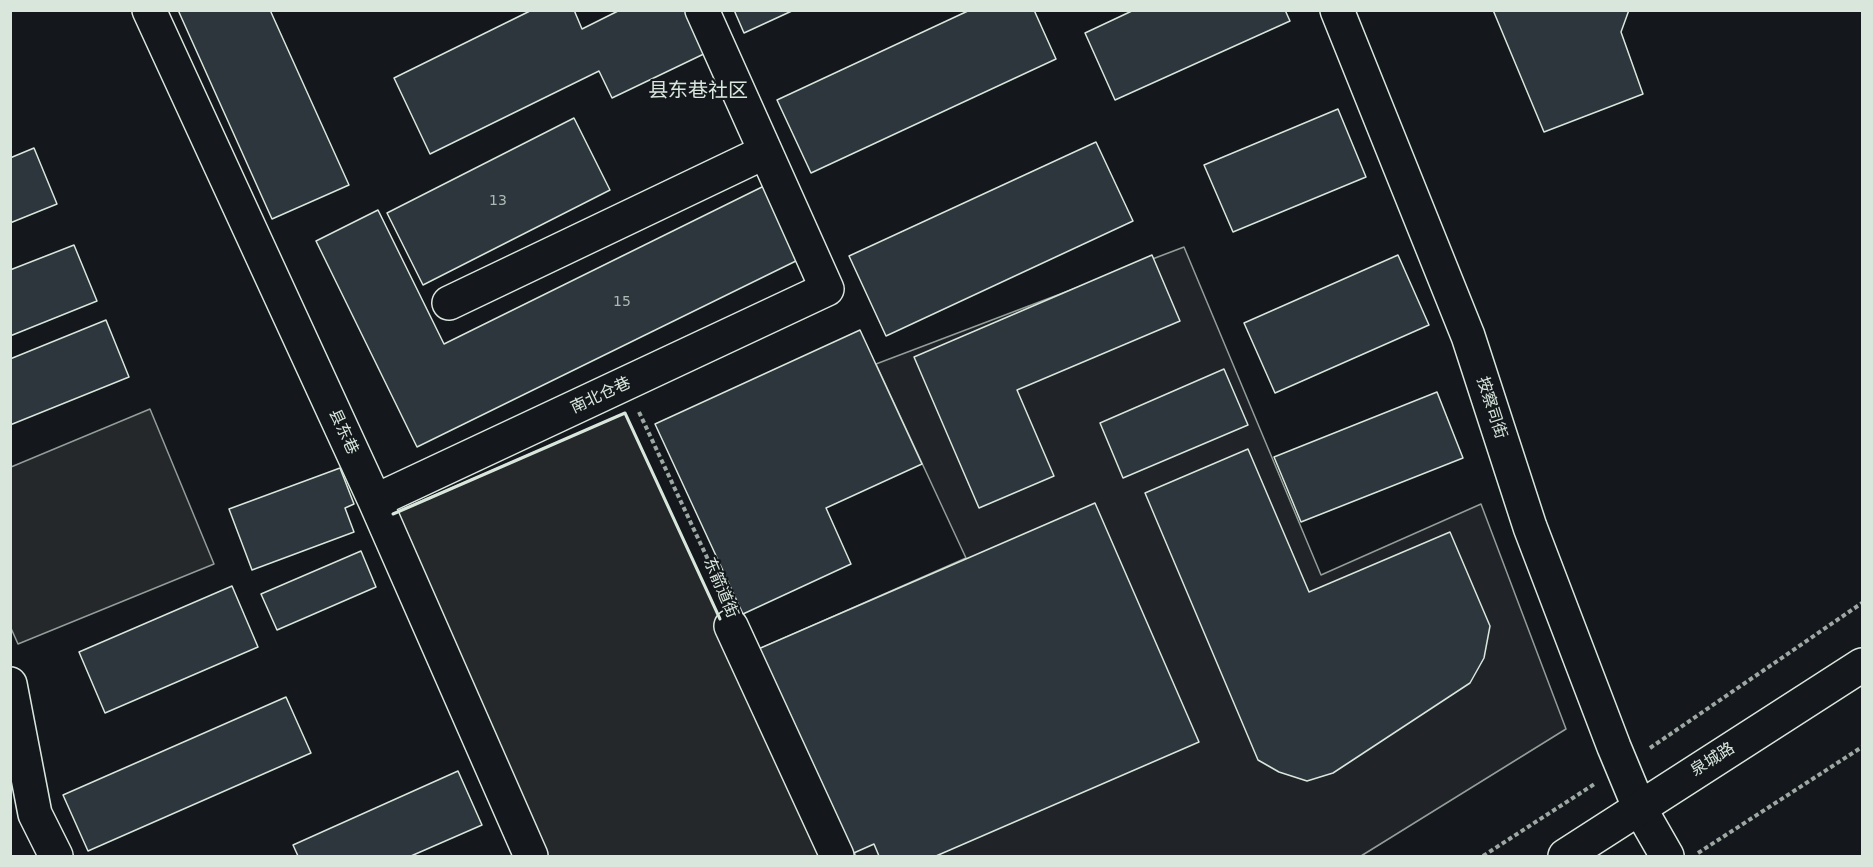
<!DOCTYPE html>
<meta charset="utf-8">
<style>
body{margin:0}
#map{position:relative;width:1873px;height:867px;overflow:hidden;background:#14181c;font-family:"DejaVu Sans",sans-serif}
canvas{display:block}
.frame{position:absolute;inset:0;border:12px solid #d8e6dc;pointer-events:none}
</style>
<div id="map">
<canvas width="1873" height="867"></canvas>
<div class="frame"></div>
</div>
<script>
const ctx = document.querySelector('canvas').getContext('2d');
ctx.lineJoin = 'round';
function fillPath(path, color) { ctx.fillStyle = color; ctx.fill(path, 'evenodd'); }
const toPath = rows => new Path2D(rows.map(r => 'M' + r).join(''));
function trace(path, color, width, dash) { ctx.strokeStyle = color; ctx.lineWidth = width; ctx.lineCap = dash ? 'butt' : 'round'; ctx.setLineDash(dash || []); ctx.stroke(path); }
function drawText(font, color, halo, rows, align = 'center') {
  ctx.font = font + ' "DejaVu Sans","Noto Sans SC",sans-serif'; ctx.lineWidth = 4.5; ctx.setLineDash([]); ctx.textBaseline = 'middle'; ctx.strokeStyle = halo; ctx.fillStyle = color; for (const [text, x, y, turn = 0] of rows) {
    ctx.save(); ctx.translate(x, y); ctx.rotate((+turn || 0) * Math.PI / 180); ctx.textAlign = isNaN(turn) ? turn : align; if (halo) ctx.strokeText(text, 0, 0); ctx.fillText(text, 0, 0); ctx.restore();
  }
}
const green = toPath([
 [1184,247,1321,575,1481,504,1566,729,1361,856,856,856,757,650,966,558,876,364,1184,247]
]);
const parking = toPath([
 [150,409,214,564,18,644,10,626,11,467,150,409],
 [625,413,829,856,543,856,389,515,625,413]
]);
const building = toPath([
 [178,10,270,10,349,185,272,219,178,10],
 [532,10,574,10,582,29,620,10,690,10,710,51,612,98,599,71,430,154,394,78,532,10],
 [734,10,794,10,744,33,734,10],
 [970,10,1034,10,1056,59,811,173,777,100,970,10],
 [1134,10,1285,10,1290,21,1115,100,1085,33,1134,10],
 [1493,10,1629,10,1621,32,1643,94,1544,132,1493,10],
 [1338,109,1366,177,1233,232,1204,165,1338,109],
 [574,118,610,190,423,285,387,213,574,118],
 [1096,142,1133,221,886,336,849,256,1096,142],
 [34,148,57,204,10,223,10,158,34,148],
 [764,186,800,259,417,447,316,241,378,210,444,344,764,186],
 [74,245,97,301,10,336,10,270,74,245],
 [1152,255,1180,321,1017,390,1054,476,979,508,914,357,1152,255],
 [1398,255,1429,325,1275,393,1244,323,1398,255],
 [106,320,129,377,10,425,10,359,106,320],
 [860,330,922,464,826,508,851,564,743,614,655,424,860,330],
 [1224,369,1248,425,1123,478,1100,423,1224,369],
 [1437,392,1463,458,1301,522,1274,457,1437,392],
 [1248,449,1309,592,1450,532,1490,626,1484,658,1470,683,1333,773,1307,781,1279,772,1258,760,1145,493,1248,449],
 [340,468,354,504,345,508,354,532,252,570,229,509,340,468],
 [1095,503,1199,742,936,856,879,856,874,844,847,856,756,650,1095,503],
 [361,551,376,587,277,630,261,594,361,551],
 [232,586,258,647,105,713,79,652,232,586],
 [286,697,311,753,88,851,63,795,286,697],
 [458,771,482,825,411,856,298,856,293,845,458,771]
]);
const path = toPath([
 [639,412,725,596],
 [1650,748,1862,603],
 [1698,853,1862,747],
 [1483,856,1596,783]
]);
const minor = toPath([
 [149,10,375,501,531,856],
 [1337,10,1468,336,1530,527,1614,747,1639,807,1667,856],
 [449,303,765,152],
 [375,501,827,289,702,10],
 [731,626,837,856],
 [10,684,35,814,56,856]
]);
const major = toPath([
 [1565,856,1862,665]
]);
const wall = toPath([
 [393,514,625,413,720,619]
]);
const numberNames = [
 ["13",498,201],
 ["15",622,302]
];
const streetNames = [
 ["南北仓巷",601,396,-25],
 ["按察司街",1491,408,72],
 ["县东巷",343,432,65],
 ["东箭道街",720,588,67],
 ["泉城路",1713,760,-32]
];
const quarterNames = [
 ["县东巷社区",698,92]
];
fillPath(green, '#202428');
trace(green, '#939e99', 1.5);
fillPath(parking, '#24282b');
trace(parking, '#939e99', 1.5);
fillPath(building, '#2c363c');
trace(building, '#d8e6dc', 1.5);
trace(minor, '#d8e6dc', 36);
trace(major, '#d8e6dc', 36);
trace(path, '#9da8a2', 4, [4.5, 3]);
trace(minor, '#14181c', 33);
trace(major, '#14181c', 33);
trace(wall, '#d8e6dc', 3);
drawText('14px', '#adbab4', null, numberNames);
drawText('16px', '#d8e6dc', '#14181c', streetNames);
drawText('20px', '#d8e6dc', '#14181c', quarterNames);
</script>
